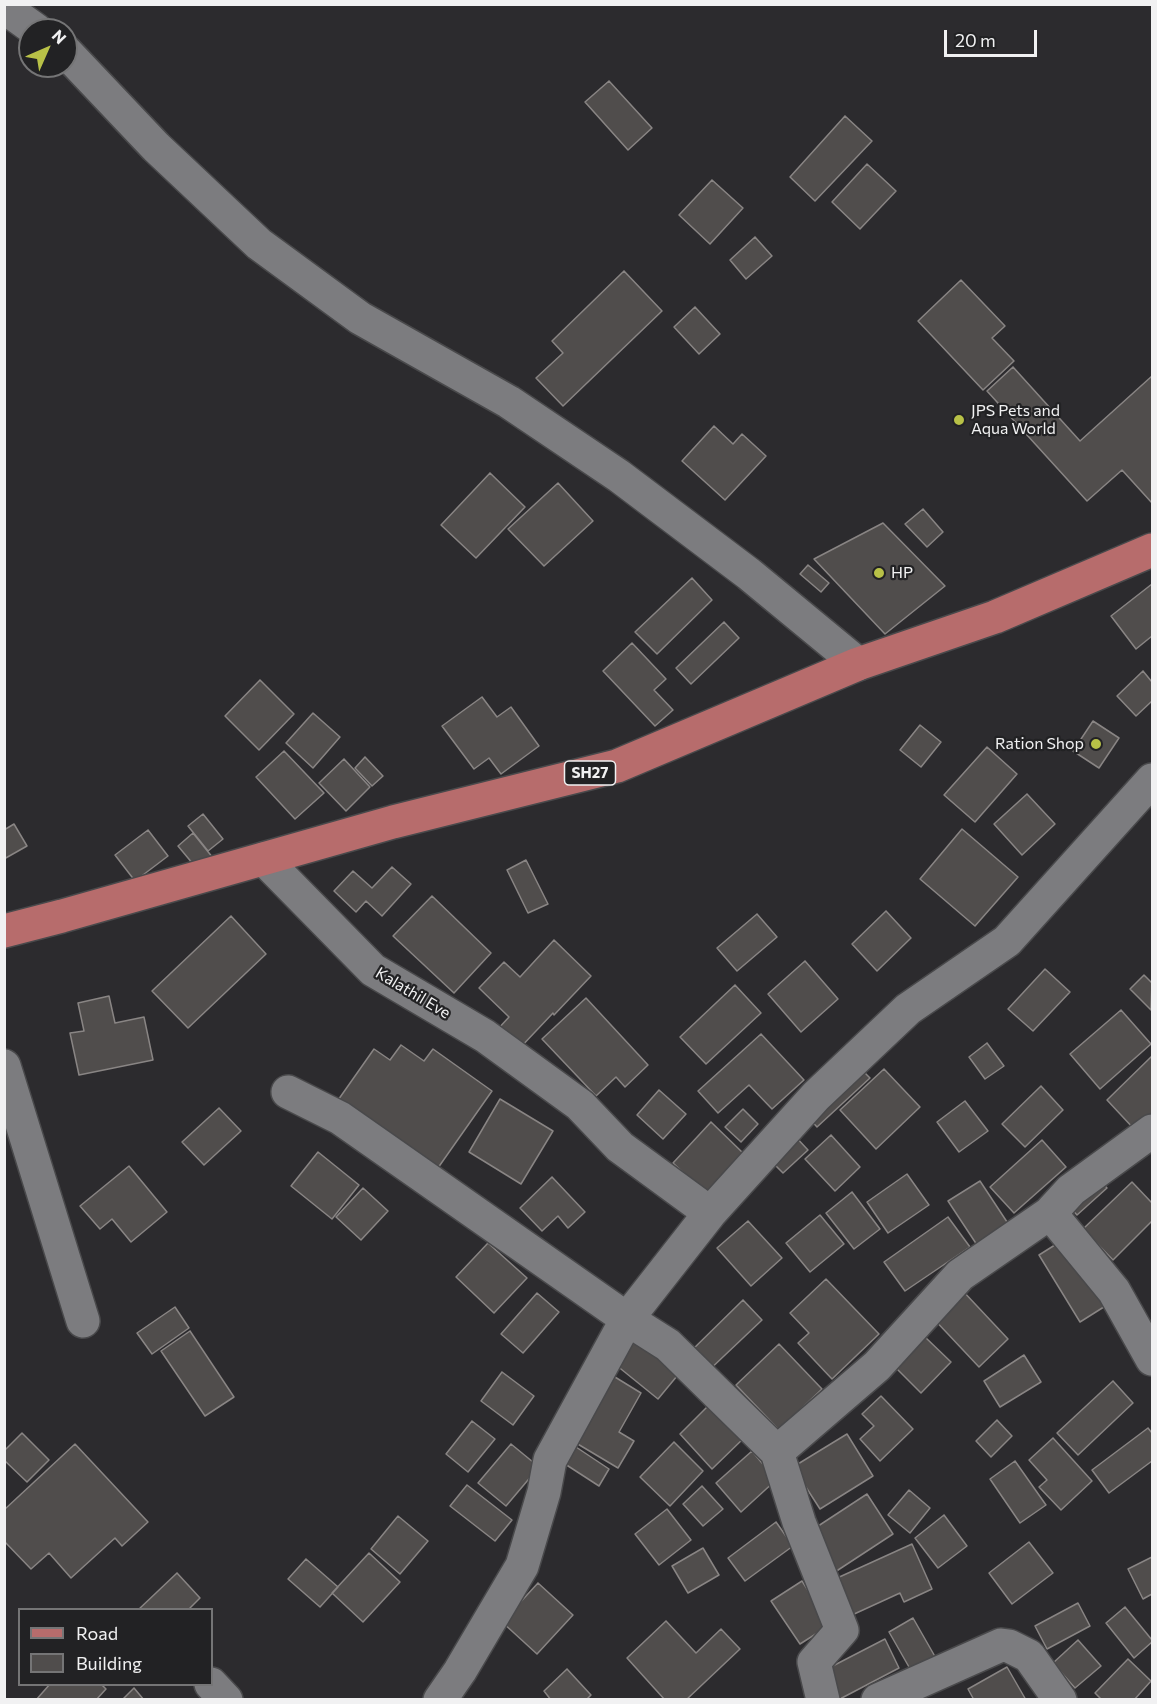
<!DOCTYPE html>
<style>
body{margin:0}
#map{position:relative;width:1157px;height:1704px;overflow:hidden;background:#2c2b2e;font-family:Commissioner,sans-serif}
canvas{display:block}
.frame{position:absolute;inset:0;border:6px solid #f1f1f2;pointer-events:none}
.legend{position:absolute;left:18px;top:1608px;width:195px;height:78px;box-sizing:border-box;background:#222224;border:2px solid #757576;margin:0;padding:8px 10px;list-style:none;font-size:18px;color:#f1f1f2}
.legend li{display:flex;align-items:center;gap:12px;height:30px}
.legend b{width:30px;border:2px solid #757576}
.north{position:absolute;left:18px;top:18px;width:60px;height:60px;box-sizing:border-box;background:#222224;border:2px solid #757576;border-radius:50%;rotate:45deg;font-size:16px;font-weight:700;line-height:24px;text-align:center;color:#f1f1f2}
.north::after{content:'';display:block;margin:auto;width:21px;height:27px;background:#b8c147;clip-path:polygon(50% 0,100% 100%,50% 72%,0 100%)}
.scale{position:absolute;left:944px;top:30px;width:93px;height:27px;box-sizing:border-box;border:3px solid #f1f1f2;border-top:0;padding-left:8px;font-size:18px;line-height:21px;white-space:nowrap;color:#f1f1f2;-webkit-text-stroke:4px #222224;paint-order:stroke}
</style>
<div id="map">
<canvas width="1157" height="1704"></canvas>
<div class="frame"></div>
<ul class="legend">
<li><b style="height:8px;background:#b76c6c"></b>Road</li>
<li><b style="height:16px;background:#504d4c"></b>Building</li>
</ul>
<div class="north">N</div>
<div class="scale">20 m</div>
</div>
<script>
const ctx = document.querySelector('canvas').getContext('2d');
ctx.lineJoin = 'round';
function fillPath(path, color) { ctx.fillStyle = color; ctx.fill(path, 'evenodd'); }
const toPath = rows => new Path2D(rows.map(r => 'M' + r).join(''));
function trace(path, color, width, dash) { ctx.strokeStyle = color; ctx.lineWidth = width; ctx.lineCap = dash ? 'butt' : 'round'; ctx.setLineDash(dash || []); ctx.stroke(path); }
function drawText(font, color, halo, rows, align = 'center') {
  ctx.font = font + ' Commissioner,sans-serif'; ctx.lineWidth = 4.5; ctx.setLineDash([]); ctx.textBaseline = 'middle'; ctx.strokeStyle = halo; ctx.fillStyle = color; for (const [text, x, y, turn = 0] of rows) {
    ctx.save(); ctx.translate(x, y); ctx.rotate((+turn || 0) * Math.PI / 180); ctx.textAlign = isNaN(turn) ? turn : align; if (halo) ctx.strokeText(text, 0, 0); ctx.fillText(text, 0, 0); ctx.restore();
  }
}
const building = toPath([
 [609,81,652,128,628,150,585,102,609,81],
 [845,116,872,141,815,201,790,177,845,116],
 [867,164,896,191,860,229,832,202,867,164],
 [712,180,743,208,710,244,679,215,712,180],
 [755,237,772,256,746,279,730,260,755,237],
 [624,271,662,311,563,406,536,378,563,353,552,341,624,271],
 [961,280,1005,326,992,338,1014,361,983,390,918,321,961,280],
 [695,307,720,334,699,354,674,327,695,307],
 [1013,367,1080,441,1152,376,1152,503,1122,470,1087,501,987,391,1013,367],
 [714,426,733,444,742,434,766,456,725,500,682,461,714,426],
 [490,473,525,507,476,558,441,525,490,473],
 [558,483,593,521,544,566,508,529,558,483],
 [923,509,943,532,927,547,905,524,923,509],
 [883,523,945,586,885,634,814,559,883,523],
 [808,565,829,583,821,592,800,574,808,565],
 [692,578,712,600,657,654,635,632,692,578],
 [1152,584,1152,636,1136,649,1111,616,1152,584],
 [724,622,739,638,691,684,676,668,724,622],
 [632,643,666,679,654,690,673,710,655,726,603,671,632,643],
 [1143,671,1152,682,1152,701,1136,716,1117,696,1143,671],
 [260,680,294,714,259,750,225,716,260,680],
 [482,697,497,717,511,707,539,746,501,774,489,758,474,769,442,726,482,697],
 [313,713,340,737,313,768,286,743,313,713],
 [1093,721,1119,738,1099,768,1073,751,1093,721],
 [920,725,941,742,921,767,900,750,920,725],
 [987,747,1017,774,975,822,944,795,987,747],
 [284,751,324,793,295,819,256,777,284,751],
 [365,757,383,776,372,786,355,768,365,757],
 [344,759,370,787,346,811,319,783,344,759],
 [1027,794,1055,824,1022,855,994,824,1027,794],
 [203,814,223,839,208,851,188,826,203,814],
 [14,824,27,846,4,859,4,830,14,824],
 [962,829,1018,877,975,926,920,879,962,829],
 [148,830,168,856,135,881,115,855,148,830],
 [193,833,213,858,198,870,178,846,193,833],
 [526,860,548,904,528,913,507,870,526,860],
 [392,867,411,884,382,916,366,901,356,912,334,891,353,871,372,888,392,867],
 [432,896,491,953,454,993,393,936,432,896],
 [886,911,911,938,877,971,852,944,886,911],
 [757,914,777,937,737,971,717,948,757,914],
 [231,916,266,954,188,1028,152,991,231,916],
 [554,940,591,976,554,1015,553,1013,518,1050,497,1030,509,1017,479,988,504,962,520,977,554,940],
 [805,961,838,999,801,1032,768,994,805,961],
 [1045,969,1070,992,1033,1031,1008,1009,1045,969],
 [1144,975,1152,983,1151,1010,1130,989,1144,975],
 [735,985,761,1013,706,1064,680,1037,735,985],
 [109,996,115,1023,144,1017,153,1060,79,1075,70,1033,84,1031,78,1003,109,996],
 [586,998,648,1065,625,1087,616,1077,596,1096,542,1039,586,998],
 [1121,1010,1151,1044,1100,1089,1070,1054,1121,1010],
 [761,1034,804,1080,772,1109,749,1085,718,1113,698,1091,761,1034],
 [987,1043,1004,1066,985,1079,969,1057,987,1043],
 [401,1045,424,1061,433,1049,492,1091,433,1175,336,1103,374,1049,390,1060,401,1045],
 [1152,1056,1152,1114,1135,1130,1107,1100,1152,1056],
 [856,1064,870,1078,817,1127,804,1113,856,1064],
 [884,1069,920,1107,876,1149,840,1110,884,1069],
 [1041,1086,1063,1110,1025,1147,1002,1124,1041,1086],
 [659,1090,686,1114,663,1139,637,1115,659,1090],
 [500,1099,553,1131,521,1184,469,1152,500,1099],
 [965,1101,988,1131,959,1152,937,1122,965,1101],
 [219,1108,241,1131,204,1165,182,1142,219,1108],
 [743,1109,758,1124,741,1142,725,1127,743,1109],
 [711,1122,744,1154,706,1194,673,1163,711,1122],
 [793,1134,808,1150,783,1173,768,1158,793,1134],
 [831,1135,860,1167,835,1191,805,1159,831,1135],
 [1042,1140,1066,1167,1014,1213,990,1187,1042,1140],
 [318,1152,359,1185,332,1219,291,1186,318,1152],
 [129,1166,167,1212,131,1242,112,1219,100,1229,80,1206,129,1166],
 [907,1174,929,1205,888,1233,867,1202,907,1174],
 [552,1177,585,1212,568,1228,558,1216,542,1231,520,1208,552,1177],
 [1098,1178,1107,1188,1077,1215,1068,1205,1098,1178],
 [980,1181,1011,1228,979,1248,948,1201,980,1181],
 [1132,1182,1152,1203,1152,1221,1113,1260,1083,1229,1132,1182],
 [363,1188,388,1211,361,1240,336,1217,363,1188],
 [852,1192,880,1229,854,1249,826,1213,852,1192],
 [820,1215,844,1244,810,1272,786,1243,820,1215],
 [948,1217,970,1247,905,1291,884,1262,948,1217],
 [748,1221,782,1258,751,1286,717,1248,748,1221],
 [1066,1238,1107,1305,1080,1322,1039,1255,1066,1238],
 [488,1243,527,1278,494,1313,456,1277,488,1243],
 [826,1279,879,1334,832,1379,798,1343,809,1333,790,1313,826,1279],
 [961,1289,1008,1339,979,1367,931,1316,961,1289],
 [537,1293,559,1312,523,1353,501,1334,537,1293],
 [743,1300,762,1320,705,1374,687,1355,743,1300],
 [175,1307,189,1328,152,1354,137,1333,175,1307],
 [190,1331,234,1397,205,1416,161,1351,190,1331],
 [640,1335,682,1370,658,1399,616,1365,640,1335],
 [925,1337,951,1362,921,1393,895,1367,925,1337],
 [779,1344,822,1389,779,1430,736,1385,779,1344],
 [1024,1355,1041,1382,1000,1407,984,1381,1024,1355],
 [502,1372,534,1396,513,1425,481,1401,502,1372],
 [610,1374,641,1393,619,1432,634,1441,618,1468,571,1440,610,1374],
 [1113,1381,1133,1403,1078,1455,1057,1433,1113,1381],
 [881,1396,913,1429,880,1461,860,1439,874,1426,862,1414,881,1396],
 [714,1400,747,1435,712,1469,680,1434,714,1400],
 [997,1420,1012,1436,991,1457,976,1441,997,1420],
 [472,1421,495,1439,468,1472,446,1454,472,1421],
 [1148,1428,1152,1433,1152,1461,1109,1493,1092,1470,1148,1428],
 [22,1433,49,1460,27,1482,4,1460,4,1451,22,1433],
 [847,1434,873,1476,820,1509,793,1467,847,1434],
 [1053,1438,1092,1481,1061,1510,1039,1487,1047,1480,1029,1460,1053,1438],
 [674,1442,703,1471,670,1506,640,1477,674,1442],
 [75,1444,148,1522,122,1546,115,1538,71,1578,49,1553,31,1569,4,1541,4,1510,75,1444],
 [511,1444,539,1467,506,1506,478,1483,511,1444],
 [576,1447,609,1469,599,1486,565,1464,576,1447],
 [752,1451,776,1480,741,1512,716,1483,752,1451],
 [1015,1461,1046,1505,1020,1523,990,1479,1015,1461],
 [467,1485,512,1520,495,1541,450,1506,467,1485],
 [702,1486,723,1509,703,1526,683,1504,702,1486],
 [909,1490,930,1508,910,1533,888,1515,909,1490],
 [867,1494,893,1534,835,1572,809,1532,867,1494],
 [667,1509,691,1540,659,1565,635,1534,667,1509],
 [944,1515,967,1546,938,1568,915,1538,944,1515],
 [398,1516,428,1541,400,1574,371,1549,398,1516],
 [776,1522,793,1546,745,1581,728,1558,776,1522],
 [1029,1542,1053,1573,1012,1604,989,1573,1029,1542],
 [912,1544,932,1589,904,1602,900,1593,852,1615,835,1579,912,1544],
 [703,1548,719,1575,688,1593,672,1566,703,1548],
 [369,1553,400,1582,363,1622,332,1593,369,1553],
 [1152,1557,1152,1594,1143,1599,1128,1569,1152,1557],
 [306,1559,338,1587,320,1607,288,1579,306,1559],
 [177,1573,200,1598,188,1610,138,1610,177,1573],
 [802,1581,830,1625,800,1644,771,1601,802,1581],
 [538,1583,573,1615,537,1654,502,1622,538,1583],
 [1078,1603,1090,1626,1047,1649,1035,1626,1078,1603],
 [1125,1607,1152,1640,1152,1642,1134,1658,1106,1623,1125,1607],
 [913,1618,937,1660,913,1674,889,1632,913,1618],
 [666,1621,696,1653,721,1629,740,1649,686,1700,665,1700,627,1658,666,1621],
 [885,1639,899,1668,838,1700,823,1671,885,1639],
 [1078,1640,1101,1666,1075,1688,1053,1663,1078,1640],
 [1128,1659,1151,1681,1134,1700,1102,1700,1095,1693,1128,1659],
 [1007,1667,1026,1700,974,1700,968,1689,1007,1667],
 [567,1669,591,1695,586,1700,551,1700,544,1691,567,1669],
 [50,1684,101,1684,106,1689,96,1700,36,1700,50,1684],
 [134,1688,144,1700,122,1700,134,1688]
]);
const minor = toPath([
 [4,7,36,30],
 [66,52,156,147,259,244,360,318,509,402,619,476,749,574,858,664],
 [264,859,373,970,485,1036,580,1105,620,1147,710,1213],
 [4,1066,83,1321],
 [288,1092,340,1118,627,1319,668,1345,777,1452,799,1522,842,1630,814,1662,823,1700],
 [1050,1213,1071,1190,1152,1131],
 [777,1452,877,1366,960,1275,1050,1213,1114,1291,1152,1359],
 [211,1684,226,1700],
 [440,1700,460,1671,522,1566,544,1492,550,1460,627,1319,710,1213,816,1096,908,1009,1007,941,1152,780],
 [878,1700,1001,1645,1009,1646,1029,1656,1060,1700]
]);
const major = toPath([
 [4,931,62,916,393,822,617,766,858,664,995,617,1152,550]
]);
const markers = [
 [959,420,6,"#b8c147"],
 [879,573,6,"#b8c147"],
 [1096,744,6,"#b8c147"]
];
const shields = [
 [590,773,51]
];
const shieldNames = [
 ["SH27",590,773]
];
const poiNames = [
 ["JPS Pets and",971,411],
 ["Aqua World",971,429],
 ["HP",891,573],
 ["Ration Shop",1084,744,"right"]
];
const streetNames = [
 ["Kalathil Eve",413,993,31]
];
fillPath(building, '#504d4c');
trace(building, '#898584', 1.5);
trace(minor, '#49494b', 36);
trace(major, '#49494b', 36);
trace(minor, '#7c7c7f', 33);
trace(major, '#b76c6c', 33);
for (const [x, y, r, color] of markers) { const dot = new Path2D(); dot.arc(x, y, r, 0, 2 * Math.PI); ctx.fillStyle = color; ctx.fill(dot); trace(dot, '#222224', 2); }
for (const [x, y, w] of shields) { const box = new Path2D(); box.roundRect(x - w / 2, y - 12, w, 24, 4.5); ctx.fillStyle = '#222224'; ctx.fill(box); trace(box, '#f1f1f2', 1.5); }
drawText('bold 15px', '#f1f1f2', null, shieldNames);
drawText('16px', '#f1f1f2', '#222224', poiNames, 'left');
drawText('16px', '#f1f1f2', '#222224', streetNames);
</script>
